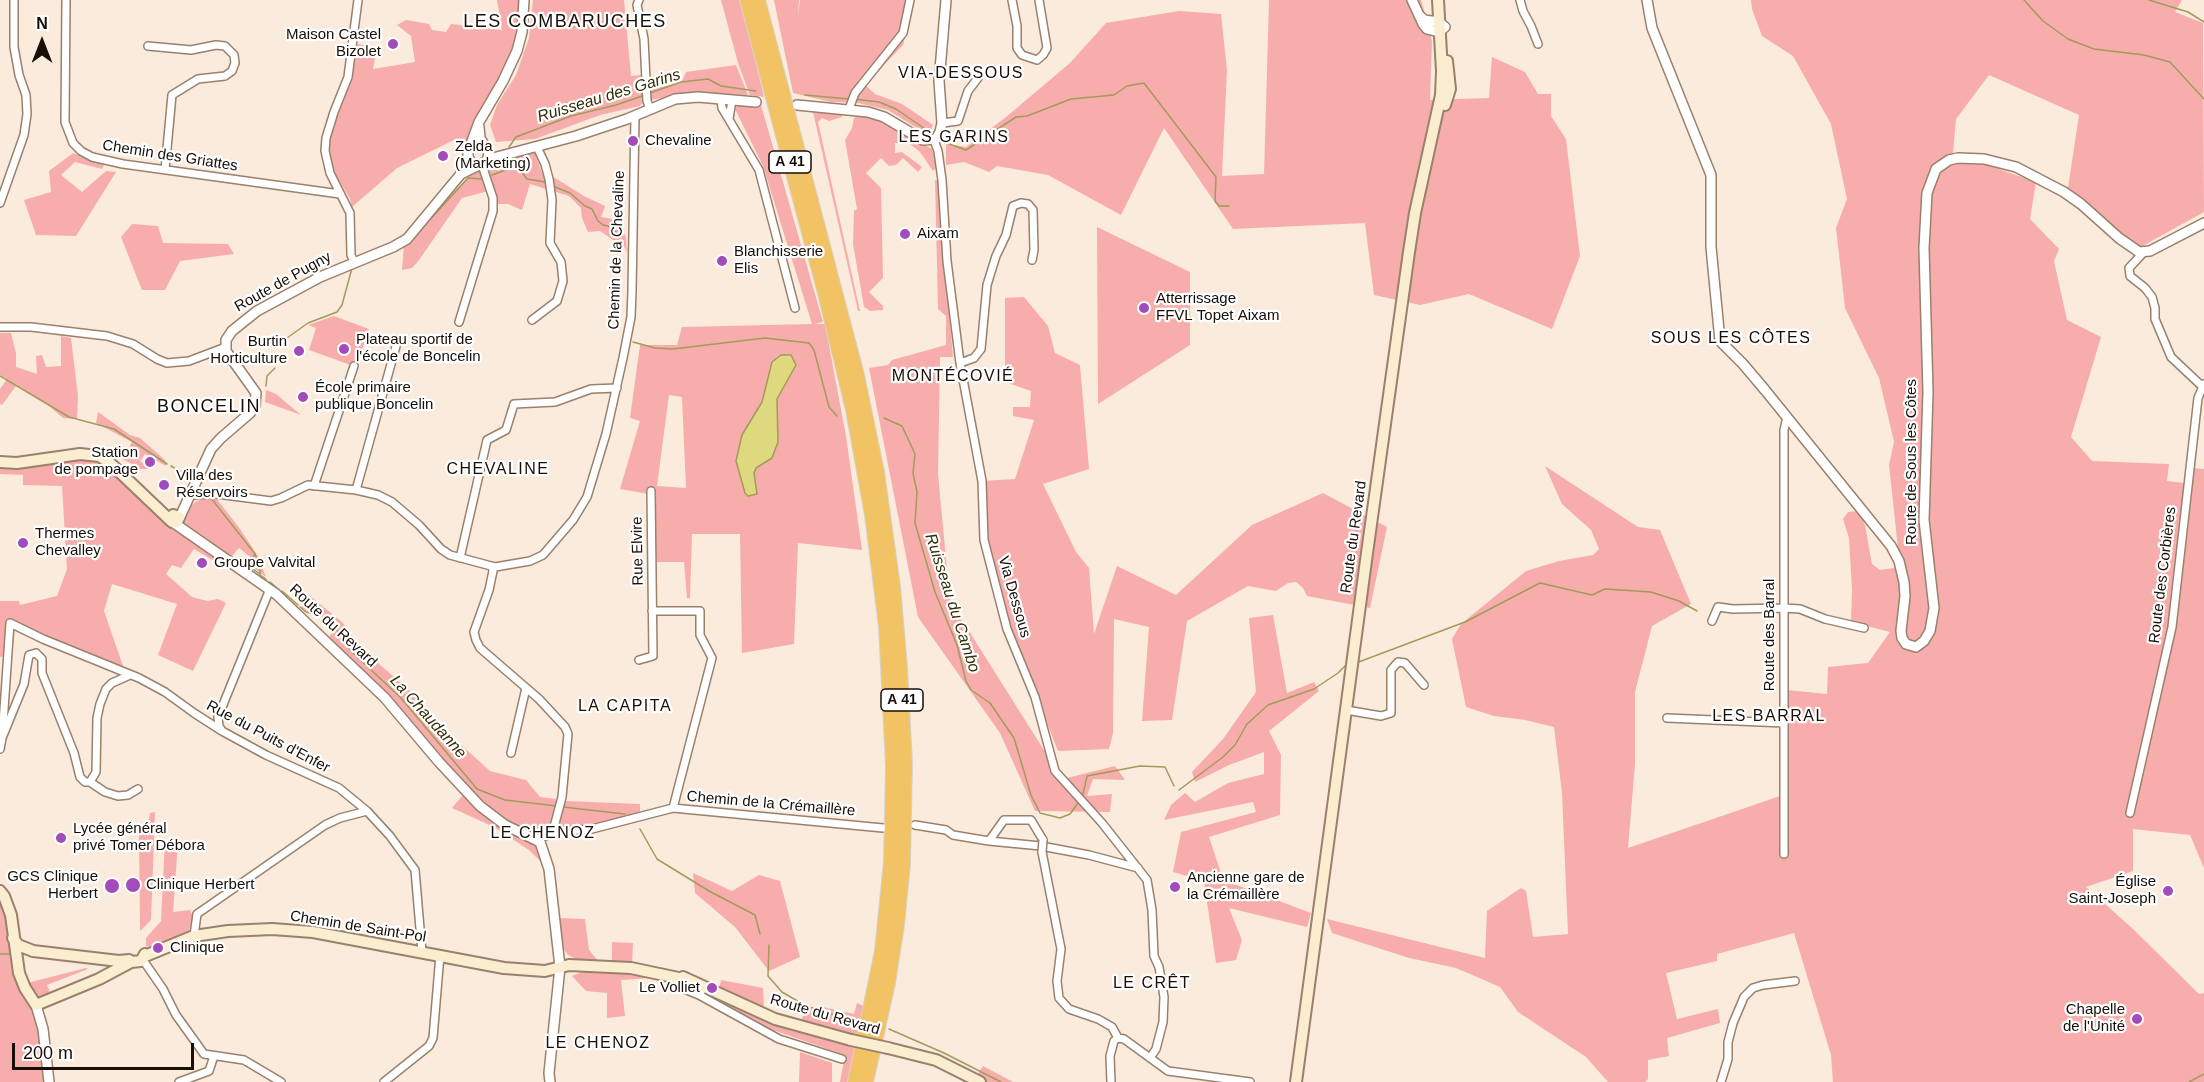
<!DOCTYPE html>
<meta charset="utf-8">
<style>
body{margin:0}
#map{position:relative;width:2204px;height:1082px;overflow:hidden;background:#fbebdd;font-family:Helvetica,sans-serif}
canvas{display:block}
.north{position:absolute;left:12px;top:12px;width:60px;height:60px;-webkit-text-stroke:4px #fff;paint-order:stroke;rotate:0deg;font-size:16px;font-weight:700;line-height:24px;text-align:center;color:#170e07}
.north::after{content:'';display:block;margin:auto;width:21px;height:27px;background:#170e07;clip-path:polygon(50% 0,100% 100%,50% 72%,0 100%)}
.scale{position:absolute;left:12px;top:1043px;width:182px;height:27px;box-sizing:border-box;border:3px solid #170e07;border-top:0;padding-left:8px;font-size:18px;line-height:21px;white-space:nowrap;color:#170e07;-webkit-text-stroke:4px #fff;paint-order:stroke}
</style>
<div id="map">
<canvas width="2204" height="1082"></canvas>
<div class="north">N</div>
<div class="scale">200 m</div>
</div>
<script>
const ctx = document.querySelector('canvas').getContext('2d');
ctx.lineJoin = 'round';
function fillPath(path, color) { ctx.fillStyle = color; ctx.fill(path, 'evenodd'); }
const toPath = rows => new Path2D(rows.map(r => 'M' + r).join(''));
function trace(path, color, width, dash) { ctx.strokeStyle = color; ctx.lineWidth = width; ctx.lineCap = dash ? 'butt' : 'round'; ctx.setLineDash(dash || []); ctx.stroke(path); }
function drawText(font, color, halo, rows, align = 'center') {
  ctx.font = font + ' Helvetica,sans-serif'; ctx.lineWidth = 4.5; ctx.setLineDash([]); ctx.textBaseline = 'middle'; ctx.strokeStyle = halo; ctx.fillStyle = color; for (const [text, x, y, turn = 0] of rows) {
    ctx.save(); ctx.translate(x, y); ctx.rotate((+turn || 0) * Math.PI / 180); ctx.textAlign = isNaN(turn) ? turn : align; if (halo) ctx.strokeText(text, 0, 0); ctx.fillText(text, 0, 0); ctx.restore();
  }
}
const green = toPath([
 [497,0,521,0,520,25,512,52,496,85,482,107,467,141,469,143,463,156,454,140,397,168,352,207,350,199,328,161,329,134,351,75,356,44,377,47,373,69,415,62,411,36,397,25,406,20,429,24,432,30,446,32,451,24,502,30],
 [533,0,624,0,631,76,641,75,643,102,640,106,600,115,535,139,496,142,490,125,497,105,516,75,529,38],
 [721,0,741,0,764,97,750,95,738,63],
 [774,0,799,0,798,15,800,0,911,0,912,10,903,45,865,85,875,94,902,104,933,125,928,135,888,110,858,103,831,102,793,93],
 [1269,0,1421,0,1432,41,1430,100,1489,98,1492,57,1525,72,1538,94,1551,94,1551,116,1566,139,1580,256,1552,329,1469,294,1420,305,1374,295,1365,223,1233,229,1164,128,1121,215,1048,175,997,166,989,172,964,162,946,165,946,144,966,147,1006,117,1070,63,1106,23,1179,11,1221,14,1227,70,1222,176,1264,174],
 [1751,0,2182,0,2175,12,2203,23,2204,212,2139,248,2068,188,2079,115,1989,75,1956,119,1953,153,2036,182,2030,219,2059,249,2054,261,2067,320,2101,337,2071,437,2092,461,2169,464,2167,481,2185,483,2194,468,2204,469,2204,868,2190,835,2133,829,2133,871,2086,887,2133,929,2199,994,2204,993,2204,1082,1833,1082,1831,1055,1794,933,1717,954,1717,961,1666,973,1677,1019,1718,1009,1720,1023,1667,1038,1669,1056,1648,1060,1648,1079,1645,1082,1608,1082,1586,1057,1518,1012,1500,987,1456,968,1409,958,1332,933,1327,919,1485,958,1487,911,1521,888,1526,891,1533,937,1568,934,1562,793,1554,727,1525,720,1494,716,1466,707,1452,639,1461,624,1526,571,1559,561,1593,555,1599,549,1591,530,1562,504,1545,466,1638,527,1660,530,1691,604,1652,626,1635,692,1635,764,1628,848,1783,795,1787,690,1827,694,1828,667,1868,663,1890,632,1851,622,1852,590,1849,538,1843,519,1848,512,1858,511,1865,525,1872,564,1880,570,1900,567,1889,465,1894,442,1879,378,1845,308,1836,228,1847,199,1831,124,1793,56,1762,36,1752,9],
 [736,65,748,95,694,93,650,100,650,89,681,83,686,72],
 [738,104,761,105,823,322,814,324,825,324,846,436,862,550,798,543,794,644,742,653,740,534,692,534,690,598,687,598,684,562,654,562,654,495,620,489,640,421,630,418,640,345,677,345,682,327,812,324,763,166,735,109],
 [669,395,682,397,686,488,657,486],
 [813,112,842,114,842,117,829,121,822,118,818,122,860,311,858,311],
 [859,115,886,123,932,149,937,167,933,171,920,152,910,144,895,143,895,153,902,152,922,167,918,172,903,158,896,165,889,166,881,158,866,173,881,188,883,278,869,292,883,306,883,310,870,311,864,307,853,244,854,211,857,209,845,140,852,128,854,118],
 [534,151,544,178,555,178,584,196,605,206,601,217,612,219,619,226,626,237,627,253,622,241,613,240,600,231,588,232,582,218,581,208,569,196,530,184,522,210,508,204,498,204,488,191,462,198,419,260,412,268,402,270,404,243,474,171],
 [73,153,104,165,102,169,75,162,61,175,82,192,106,171,116,172,76,236,36,235,24,200,51,192,49,171],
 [935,180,938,180,953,357,940,357,938,474,950,601,1047,755,1050,772,1059,780,1115,766,1125,780,1093,779,1087,796,1112,794,1110,812,1035,811,1000,733,918,617,869,368,888,365,892,360,946,345,946,316,938,309],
 [132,224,158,226,163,243,228,244,234,254,180,261,165,290,142,290,121,237],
 [1097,227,1190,272,1190,345,1098,404],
 [1024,297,1048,326,1055,353,1080,365,1089,469,1043,484,1076,552,1089,568,1094,634,1117,566,1176,595,1252,525,1323,493,1387,527,1370,608,1307,596,1303,588,1296,582,1288,583,1276,591,1248,586,1187,621,1172,720,1142,721,1149,627,1114,619,1113,733,1109,749,1058,751,1004,614,984,540,982,481,1015,479,1034,420,1013,416,1013,407,1030,407,1031,391,1005,382,1005,298],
 [334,316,369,329,356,367,309,350,316,328,308,325],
 [0,333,11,333,16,353,16,367,37,374,36,356,42,355,46,367,61,366,61,336,71,338,78,396,77,419,63,418,49,406,16,386,2,405,0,404,0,389,7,379,0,375],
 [266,390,276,394,301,415,265,402],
 [98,412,130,435,140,438,165,460,166,466,145,454,140,461,152,469,141,469,135,472,130,467,132,464,122,459,132,442,96,423],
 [84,456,99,457,187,538,218,558,220,562,219,564,194,549,181,568,172,565,166,574,192,597,207,601,218,599,226,603,193,671,158,655,177,604,112,584,104,611,124,669,19,624,7,625,4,656,0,657,0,601,19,601,20,605,57,596,67,569,62,486,23,485,23,475,0,474,0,469],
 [206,497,216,498,240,529,258,556,266,577,251,566,255,561,239,548,233,555,230,556,184,523,184,516,190,507,195,502],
 [309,595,343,623,360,647,410,691,438,724,490,771,526,780,540,797,557,799,555,813,549,829,537,834,527,832,505,821,478,799,393,701,329,638,333,630,331,624,319,614,308,614,301,608],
 [1273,615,1287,693,1314,682,1319,691,1269,731,1281,755,1280,815,1209,837,1222,876,1234,884,1311,913,1307,927,1229,908,1242,940,1236,960,1216,963,1204,881,1173,872,1181,832,1256,812,1253,802,1164,820,1171,805,1185,793,1195,802,1228,783,1264,774,1264,752,1229,765,1195,782,1192,772,1223,739,1256,692,1249,618],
 [463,795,497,823,537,847,543,858,541,862,529,850,494,827,452,808],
 [566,801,640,804,640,813,606,823,557,828],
 [155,812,151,920,140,931,139,832,146,832,150,813],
 [165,841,178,842,173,912,190,910,193,917,188,934,150,948,146,946,146,938,161,921],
 [693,873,732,891,759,875,780,881,800,957,769,971,735,927,695,893],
 [0,898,38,1018,46,1082,0,1082],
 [557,918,585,919,589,950,605,969,650,972,650,978,621,980,625,1016,607,1018,607,993,586,991,572,976,589,969,590,966,568,955,563,948],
 [612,942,633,943,632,964,612,963],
 [86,968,88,969,47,985,52,997,37,997,32,992,27,983],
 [721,980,763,988,764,1009,719,989],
 [857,1003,864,1006,857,1035,802,1020,804,1009,818,1006,854,1014],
 [731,1005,789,1030,857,1048,849,1082,840,1082,845,1055,770,1029,730,1008],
 [800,1052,832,1063,832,1082,799,1082],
 [983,1066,1013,1082,984,1082,976,1077]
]);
const water = toPath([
 [781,355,791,355,796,365,777,399,778,442,772,458,756,468,754,473,757,494,748,496,745,493,736,461,742,435,762,402,772,362,781,355]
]);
const stream = toPath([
 [2024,0,2043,21,2068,39,2094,49,2144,55,2170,62,2204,99],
 [2149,0,2188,12,2204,22],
 [650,93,681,82,708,79,721,86,756,91],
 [805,95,849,99],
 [854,99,879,102,896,109,931,133],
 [944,142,966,150,1016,117,1027,116,1071,99,1114,95,1127,86,1144,83,1216,177,1215,201,1219,206,1229,206],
 [509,147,516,137,571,116,616,105,645,95],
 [492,175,517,166,527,179,545,182],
 [555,187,570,193,585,206,592,209,598,221,603,225,613,227,617,234],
 [414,237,468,178,483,179],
 [395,251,406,245],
 [287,338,308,323,337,312,342,305,352,268],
 [633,342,655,348,673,349,765,338,809,343,814,350,829,407,837,416],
 [0,376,69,417,114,429,167,464],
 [266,386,267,376,275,368],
 [884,418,902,426,915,454,913,473,917,492,915,523,935,592,957,645,966,681,971,690,990,703,1014,738,1031,795,1040,813,1060,818,1070,814,1078,803],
 [171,466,191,478],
 [211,498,255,554,260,568,260,575,266,579],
 [251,560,255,554],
 [250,567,260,574],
 [270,582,278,589],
 [282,591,298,605],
 [300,607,306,612,317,612,332,623,351,651,401,698,477,789,505,800,557,806],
 [1356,663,1465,622,1540,583,1592,595,1605,589,1651,592,1679,601,1697,611],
 [1179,790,1223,757,1235,745,1247,724,1268,705,1314,689,1338,673,1347,664],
 [1083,794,1087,776,1140,766,1165,767,1174,786],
 [563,807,625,814],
 [640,829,657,859,709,891,755,915,760,934],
 [769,945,768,976,782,992,806,1006,856,1022],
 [0,954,11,954],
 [889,1029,944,1053,1001,1082],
 [2189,1082,2204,1074]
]);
const minor = toPath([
 [66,0,65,122,73,143,81,151,92,157,123,164,340,194],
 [639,0,637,5,644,39,647,101,650,109],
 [1012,0,1017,26,1017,48,1022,55,1037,60,1043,55,1047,48,1039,0],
 [1520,0,1523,11,1531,26,1538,44],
 [148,46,191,50,216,45,225,46,234,55,235,63,232,71,225,76,198,79,172,95,165,170],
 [721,99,722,108,759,170,795,308],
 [849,109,855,93,903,33,910,0],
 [729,119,732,100],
 [942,123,958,121,968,91,978,78],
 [934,140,938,151,942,180,947,261,960,363,982,481,984,540,1007,629,1035,697,1055,771,1102,823,1147,880,1152,910,1154,956,1159,967,1164,997,1163,1022,1156,1049,1150,1058],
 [0,203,24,135,27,114,26,95,19,75,14,47,14,0],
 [2143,253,2129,268,2130,276,2145,288,2152,297,2155,308,2155,319,2171,357,2204,388],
 [354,262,351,255,350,213,330,173,325,151,326,138,334,112,348,77,358,0],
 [532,320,557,301,563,281,561,262,550,243,552,200,549,179,545,164,537,147],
 [459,322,493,211,493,198,482,165],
 [0,327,31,327,107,336,133,344,157,359,167,363,189,361,226,347],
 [960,363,974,358,981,349,987,285,996,256,1006,235,1013,206,1021,203,1028,204,1033,210,1034,250,1032,260],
 [314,486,354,366],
 [356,490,398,339],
 [190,495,217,494,271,501,281,498,308,485,356,490,378,495,392,502,419,525,441,549,450,555,495,567,530,561,543,555,573,520,587,497,606,434,623,358,631,317,632,291,635,116],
 [460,558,487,440,506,430,514,404,555,402,591,389,617,388],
 [492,566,493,571,489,590,474,632,476,640,480,648,539,699,565,727,568,734,562,797,554,827,546,836,536,839],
 [652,611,700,611,700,635,712,658,673,808],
 [1712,621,1718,607,1733,609,1784,608,1800,609,1825,619,1864,628],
 [639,660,653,656,651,491],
 [1346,710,1381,716,1391,713,1391,670,1398,662,1405,663,1424,685],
 [1667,718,1784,723],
 [222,731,219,726,218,717,270,589],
 [2,738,10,623,43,639,139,678,165,692,194,713,222,731,266,755,339,788,367,811,390,836,415,870,422,952],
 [0,749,2,738,24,684,29,655,36,653,42,659,42,673,74,753,80,777,85,782,90,782,96,772,97,718,100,704,106,689,112,683,130,675],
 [511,753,526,688],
 [90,782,105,792,118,796,128,795,138,789],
 [2130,813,2172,627,2198,398,2204,384],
 [915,825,946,830,953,835,989,841,1004,820,1031,820,1043,840],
 [551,832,592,829,673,808,883,828],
 [989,841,1041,846,1089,855,1138,868],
 [1042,852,1061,949,1057,981,1059,998,1069,1009,1098,1019,1112,1027,1118,1038,1124,1039,1168,1071,1250,1082],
 [1784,854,1784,430,1787,417],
 [194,936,197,914,325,825,340,818,367,811],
 [143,960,163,989,176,1015,204,1054,244,1060,281,1082],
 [677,986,699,995,701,992],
 [699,995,779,1039,842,1059],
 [179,1082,209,1071,213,1059,212,1055],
 [384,1082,429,1046,433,1038,440,955],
 [1111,1082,1110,1056,1114,1041,1118,1038],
 [1721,1082,1728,1059,1728,1042,1733,1023,1744,997,1753,988,1763,985,1795,981]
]);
const tertiary = toPath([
 [1412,0,1423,24,1427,29,1439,32,1445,27,1439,22,1424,20,1419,15],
 [1647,0,1652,28,1711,175,1711,247,1720,341,1743,364,1765,390,1891,546,1899,561,1904,582,1905,596,1901,631,1902,638,1906,644,1916,647,1924,641,1930,631,1934,608,1924,520,1928,392,1924,248,1927,193,1936,169,1949,160,1958,158,1984,159,2016,167,2064,192,2081,204,2119,238,2139,252,2150,251,2204,223],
 [797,105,868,112,884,117,923,140,936,139,940,132,942,123,939,81,946,0],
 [479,127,480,138,489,153,487,161],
 [472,163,468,158,468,152,479,122,503,81,517,51,522,32,524,0],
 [461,174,493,158,576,136,627,119,675,99,698,97,756,102],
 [179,519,211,449,221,438,250,413,255,405,256,393,226,351,226,340,232,331,257,311,320,277,393,247,407,239,460,175,468,158],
 [174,523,276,594,385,698,439,762,480,806,505,825,540,842,549,869,560,967,549,1073,550,1082],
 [36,1005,43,1029,49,1082]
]);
const secondary = toPath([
 [1445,105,1450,89,1447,61],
 [0,462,17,463,80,454,99,456,109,462,172,522,177,522,179,517,173,515,171,521],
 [0,891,4,896,11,915,19,973,25,988,36,1005,99,979,131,962,141,961,145,954],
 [13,938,18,945,33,951,119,961,129,960],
 [145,956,194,936,228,931,272,929,313,932,504,968,545,971,569,965,631,968,688,980],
 [683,977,775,1019,851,1040],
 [888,1048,936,1060,980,1082],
 [1296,1082,1367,553,1409,252,1415,213,1441,95,1442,71,1438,0]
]);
const motorway = toPath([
 [747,0,825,293,853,410,872,515,886,627,893,766,891,861,882,951,855,1082],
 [758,0,857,375,877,472,893,586,900,667,905,764,903,864,897,925,888,983,866,1082]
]);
const minorBridge = toPath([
 [1042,852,1043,840]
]);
const secondaryBridge = toPath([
 [851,1040,888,1048]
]);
const markers = [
 [393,44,6,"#a14cba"],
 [633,141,6,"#a14cba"],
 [443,156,6,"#a14cba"],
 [905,234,6,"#a14cba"],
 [722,261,6,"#a14cba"],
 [1144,308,6,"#a14cba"],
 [344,349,6,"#a14cba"],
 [299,351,6,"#a14cba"],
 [303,397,6,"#a14cba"],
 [150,462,6,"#a14cba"],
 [164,485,6,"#a14cba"],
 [23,543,6,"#a14cba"],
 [202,563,6,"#a14cba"],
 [61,838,6,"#a14cba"],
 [133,885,8,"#a14cba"],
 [112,886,8,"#a14cba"],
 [1175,887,6,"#a14cba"],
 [2168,891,6,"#a14cba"],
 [158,948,6,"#a14cba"],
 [712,988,6,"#a14cba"],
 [2137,1019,6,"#a14cba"]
];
const shields = [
 [790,162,42],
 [902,700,42]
];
const shieldNames = [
 ["A 41",790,162],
 ["A 41",902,700]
];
const poiNames = [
 ["Maison Castel",381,35,"right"],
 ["Bizolet",381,52,"right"],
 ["Chevaline",645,141],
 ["Zelda",455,147],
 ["(Marketing)",455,164],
 ["Aixam",917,234],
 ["Blanchisserie",734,252],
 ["Elis",734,269],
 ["Atterrissage",1156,299],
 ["FFVL Topet Aixam",1156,316],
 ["Plateau sportif de",356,340],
 ["l'école de Boncelin",356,357],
 ["Burtin",287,342,"right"],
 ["Horticulture",287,359,"right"],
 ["École primaire",315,388],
 ["publique Boncelin",315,405],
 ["Station",138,453,"right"],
 ["de pompage",138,470,"right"],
 ["Villa des",176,476],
 ["Réservoirs",176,493],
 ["Thermes",35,534],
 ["Chevalley",35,551],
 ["Groupe Valvital",214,563],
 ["Lycée général",73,829],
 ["privé Tomer Débora",73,846],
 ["GCS Clinique",98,877,"right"],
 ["Herbert",98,894,"right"],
 ["Ancienne gare de",1187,878],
 ["la Crémaillère",1187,895],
 ["Église",2156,882,"right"],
 ["Saint-Joseph",2156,899,"right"],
 ["Clinique Herbert",146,885],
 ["Clinique",170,948],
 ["Le Volliet",700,988,"right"],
 ["Chapelle",2125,1010,"right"],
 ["de l'Unité",2125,1027,"right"]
];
const streetNames = [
 ["Chemin des Griattes",170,156,9],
 ["Chemin de la Chevaline",617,250,-88],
 ["Route de Pugny",283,282,-29],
 ["Route de Sous les Côtes",1912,462,-90],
 ["Route du Revard",1354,537,-82],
 ["Rue Elvire",638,551,-91],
 ["Route des Corbières",2163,575,-83],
 ["Via Dessous",1014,597,74],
 ["Route du Revard",333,626,43],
 ["Route des Barral",1770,635,-90],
 ["Rue du Puits d'Enfer",268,737,28],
 ["Chemin de la Crémaillère",771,804,5],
 ["Chemin de Saint-Pol",358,927,9],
 ["Route du Revard",825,1015,16]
];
const neighbourhoodNames = [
 ["VIA-DESSOUS",961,74],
 ["LES GARINS",954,138],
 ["SOUS LES CÔTES",1731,339],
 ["MONTÉCOVIÉ",953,377],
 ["CHEVALINE",498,470],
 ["LA CAPITA",625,707],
 ["LES BARRAL",1769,717],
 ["LE CHENOZ",543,834],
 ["LE CRÊT",1152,984],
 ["LE CHENOZ",598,1044]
];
const waterNames = [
 ["Ruisseau des Garins",609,96,-17],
 ["Ruisseau du Cambo",952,603,72],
 ["La Chaudanne",428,717,48]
];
const quarterNames = [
 ["LES COMBARUCHES",565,22],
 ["BONCELIN",209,407]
];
fillPath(green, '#f7adab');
fillPath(water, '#ded87e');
trace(water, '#a29b5a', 1.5);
trace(stream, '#a29b5a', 1.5);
trace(minor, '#99816c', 10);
trace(tertiary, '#99816c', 12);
trace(secondary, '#99816c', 14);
trace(motorway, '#d5d4d2', 16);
trace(minor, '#fff', 7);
trace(tertiary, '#fff', 9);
trace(secondary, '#fbedd0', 10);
trace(motorway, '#f1c364', 14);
trace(minorBridge, '#99816c', 10, []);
trace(secondaryBridge, '#99816c', 14, []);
trace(minorBridge, '#fff', 7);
trace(secondaryBridge, '#fbedd0', 10);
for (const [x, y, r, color] of markers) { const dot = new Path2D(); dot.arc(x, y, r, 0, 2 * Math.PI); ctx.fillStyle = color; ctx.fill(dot); trace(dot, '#fff', 2); }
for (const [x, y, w] of shields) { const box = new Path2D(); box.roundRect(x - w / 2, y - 11, w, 22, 4.5); ctx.fillStyle = '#fff'; ctx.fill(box); trace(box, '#170e07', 1.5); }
drawText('bold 14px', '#170e07', null, shieldNames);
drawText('15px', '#170e07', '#fff', poiNames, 'left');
drawText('15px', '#170e07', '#fff', streetNames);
ctx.letterSpacing = '1.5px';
drawText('16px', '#170e07', '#fff', neighbourhoodNames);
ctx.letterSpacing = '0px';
drawText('italic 16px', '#312e05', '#fff', waterNames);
ctx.letterSpacing = '1.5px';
drawText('18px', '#170e07', '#fff', quarterNames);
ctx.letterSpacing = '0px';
</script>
